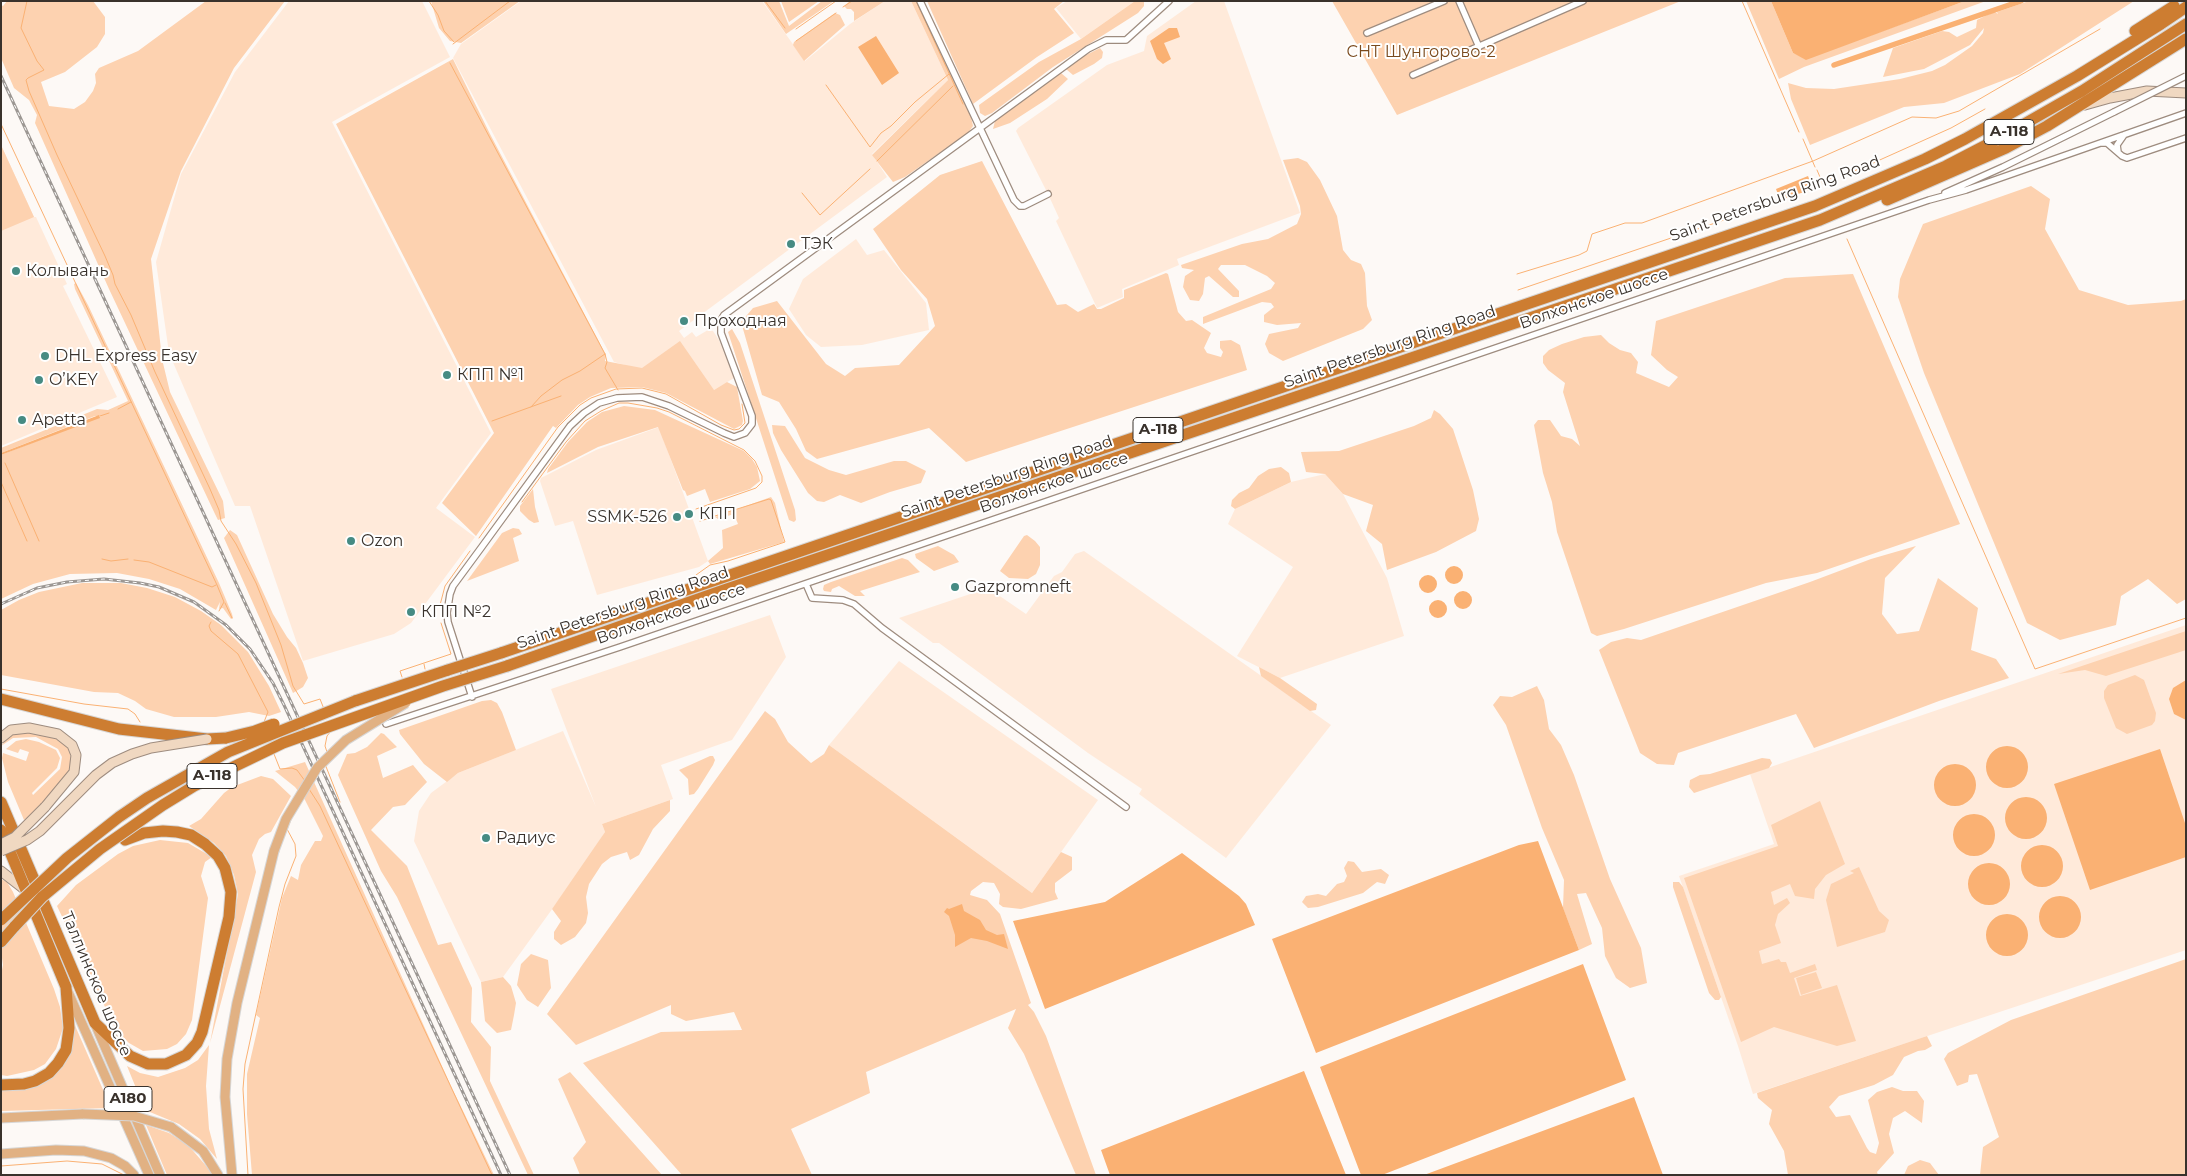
<!DOCTYPE html>
<meta charset="utf-8">
<style>
body{margin:0}
#map{position:relative;width:2187px;height:1176px;overflow:hidden;background:#fdf9f6;font-family:Montserrat,sans-serif}
canvas{display:block}
.frame{position:absolute;inset:0;border:2px solid #39322c;pointer-events:none}
</style>
<div id="map">
<canvas width="2187" height="1176"></canvas>
<div class="frame"></div>
</div>
<script>
const ctx = document.querySelector('canvas').getContext('2d');
ctx.lineJoin = 'round';
function fillPath(path, color) { ctx.fillStyle = color; ctx.fill(path, 'evenodd'); }
const toPath = rows => new Path2D(rows.map(r => 'M' + r).join(''));
function trace(path, color, width, dash) { ctx.strokeStyle = color; ctx.lineWidth = width; ctx.lineCap = dash ? 'butt' : 'round'; ctx.setLineDash(dash || []); ctx.stroke(path); }
function drawText(font, color, halo, rows, align = 'center') {
  ctx.font = font + ' Montserrat,sans-serif'; ctx.lineWidth = 4; ctx.setLineDash([]); ctx.textBaseline = 'middle'; ctx.strokeStyle = halo; ctx.fillStyle = color; for (const [text, x, y, turn = 0] of rows) {
    ctx.save(); ctx.translate(x, y); ctx.rotate((+turn || 0) * Math.PI / 180); ctx.textAlign = isNaN(turn) ? turn : align; if (halo) ctx.strokeText(text, 0, 0); ctx.fillText(text, 0, 0); ctx.restore();
  }
}
const built = toPath([
 [289,1,422,1,450,57,332,122,491,433,436,508,475,537,411,623,394,634,303,661,250,506,235,506,169,353,156,262,181,174,235,72],
 [521,1,762,1,805,61,850,24,885,1,911,1,948,80,872,154,887,177,679,331,684,338,692,332,696,337,708,330,713,331,719,340,734,378,714,390,614,362,453,58,461,44],
 [1067,1,1135,1,1081,39,1056,8],
 [1196,1,1224,1,1300,213,1177,259,1179,265,1122,289,1123,297,1097,308,1056,221,1059,218,1048,194,1016,131,1018,128,1107,65,1144,51,1147,36],
 [1,145,34,217,36,217,67,284,63,286,117,397,1,446],
 [856,239,867,255,884,250,926,303,929,330,862,345,821,347,806,335,789,309,803,279],
 [659,427,708,561,699,567,597,595,573,521,555,526,540,481,541,478,596,450],
 [1325,474,1343,494,1387,578,1404,636,1280,678,1237,656,1293,567,1228,524,1235,509,1291,482],
 [1084,551,1331,725,1226,858,1139,794,1142,789,1088,753,939,643,933,643,899,618,988,588,1026,614,1054,576,1062,572,1075,554],
 [770,615,786,657,732,740,661,765,673,799,602,824,605,832,587,861,503,977,481,982,414,841,419,811,431,793,458,773,563,731,596,807,551,689],
 [2186,625,2186,950,1753,1094,1738,1046,1679,876,1774,844,1750,774],
 [899,661,1098,800,1032,893,829,745]
]);
const green = toPath([
 [7,1,93,1,105,17,105,34,97,47,65,72,41,82,49,106,74,109,85,102,93,91,96,83,95,74,99,68,138,51,206,1,285,1,234,68,181,171,151,259,162,359,170,392,223,501,225,518,218,520,215,514,109,289,35,123,37,115,29,100,14,88,1,58,1,5,3,6],
 [431,1,520,1,461,43,450,41,439,28],
 [763,1,779,1,789,26,822,1,834,1,786,34],
 [781,1,819,1,789,22],
 [850,1,885,1,854,21,854,12,851,9,847,9,844,6],
 [911,1,916,1,971,117,973,126,968,133,905,177,893,182,872,155,948,80],
 [927,1,1064,1,1054,9,1074,33,1037,57,973,104],
 [1135,1,1144,1,1144,6,1138,13,1053,67,992,113,985,116,980,113,979,105,1039,62,1081,39],
 [1332,1,1681,1,1397,115],
 [1746,1,1771,1,1793,53,1806,59,1965,1,1986,1,1804,67,1779,79],
 [2029,1,2134,1,2020,74,1944,103,1904,107,1810,145,1791,99,1788,83,1806,88,1834,89,1900,79,1932,71,1945,65,1972,46,1983,33,1984,28,1970,45,1924,69,1883,77,1893,48,1942,31,1949,32,1957,37,1976,28,1977,20,1987,15,1995,12,1998,14,1997,12],
 [835,13,840,15,845,25,804,61,793,45,794,42],
 [1100,48,1103,52,1102,58,1094,64,1073,75,1066,69,1082,57],
 [453,59,490,134,606,355,605,361,642,368,680,341,714,390,727,382,737,387,743,421,742,425,734,429,666,393,642,387,611,388,590,397,578,405,556,428,553,426,476,536,442,503,494,433,336,124],
 [1061,73,1068,79,1047,99,1010,123,993,129,995,121],
 [1,145,34,217,1,231],
 [1298,158,1307,162,1320,180,1337,216,1343,250,1351,260,1361,264,1365,273,1367,306,1372,320,1363,329,1283,361,1269,353,1265,344,1269,334,1298,328,1301,323,1277,325,1264,322,1264,315,1274,307,1271,303,1262,302,1203,324,1203,317,1271,289,1275,283,1267,276,1245,265,1221,265,1218,269,1239,291,1239,297,1233,297,1209,276,1205,278,1203,294,1199,301,1190,300,1183,287,1185,276,1194,270,1182,268,1181,265,1242,244,1268,239,1297,224,1301,214,1300,206,1283,160],
 [982,161,1057,305,1066,304,1078,312,1094,304,1097,309,1101,309,1124,298,1124,290,1166,273,1168,274,1178,312,1186,321,1192,320,1211,333,1204,348,1207,353,1221,357,1223,352,1220,348,1220,341,1231,340,1240,345,1247,370,966,462,929,428,817,459,806,451,796,429,779,402,762,395,741,322,753,308,777,301,826,364,845,376,855,368,899,365,935,326,927,299,901,270,873,229,940,175],
 [2031,186,2050,199,2045,229,2079,290,2128,305,2181,301,2186,299,2186,599,2177,604,2148,579,2121,596,2116,625,2060,640,2027,623,1924,373,1898,297,1900,279,1923,224],
 [1853,274,1960,524,1817,573,1766,583,1624,629,1597,636,1591,633,1557,532,1552,502,1543,473,1534,425,1538,420,1550,420,1561,436,1572,439,1580,446,1563,392,1565,383,1548,370,1543,363,1543,356,1549,350,1562,344,1584,337,1601,335,1609,343,1620,350,1631,353,1638,362,1636,373,1669,387,1678,377,1667,370,1651,355,1656,321,1785,278],
 [76,283,88,305,219,583,232,614,233,618,231,619,223,608,219,609,220,602,216,610,180,589,149,579,117,573,70,574,33,584,1,599,1,455,101,416,95,416,1,453,1,448,97,409,108,410,128,401,75,289,74,284],
 [732,329,740,343,795,510,796,520,794,522,789,520,728,332],
 [624,406,655,410,744,451,752,459,757,467,760,481,750,489,710,502,705,489,687,496,685,491,683,490,658,427,598,447,547,473,548,469,568,442,587,422,602,412],
 [1434,410,1440,414,1453,429,1473,490,1479,519,1476,531,1436,552,1387,570,1382,544,1366,531,1373,505,1343,494,1325,474,1306,472,1301,452,1339,451,1414,426,1431,418],
 [772,425,785,426,805,458,829,470,846,475,894,461,906,461,926,471,921,483,890,492,861,503,840,495,824,502,817,501,808,493,781,450,773,433],
 [1281,467,1289,473,1291,482,1235,509,1231,506,1232,500,1239,493,1249,488,1258,476,1269,469],
 [533,489,535,507,539,522,534,523,529,520,520,511,520,506],
 [771,497,775,503,784,542,710,564,708,561,723,548,722,530,738,524,734,514,718,519,715,517],
 [513,528,519,529,522,534,513,538,519,561,467,581,502,533],
 [230,530,237,535,273,614,287,637,296,648,303,663,308,678,303,687,293,693,224,538],
 [1027,535,1035,541,1040,547,1040,565,1036,574,1028,579,1009,578,1000,571,1024,536],
 [938,546,954,555,959,562,934,571,916,558,915,554],
 [1916,546,1885,578,1882,614,1897,634,1919,631,1938,578,1978,608,1971,650,1996,659,2009,678,1939,701,1814,748,1796,714,1678,753,1674,765,1657,764,1640,753,1599,650,1611,642,1627,638,1641,640,1810,582,1871,559],
 [902,558,908,560,920,572,860,591,865,596,855,596,839,586,832,589,831,592,824,591,823,589,824,585,831,582],
 [82,583,121,583,147,588,175,597,201,611,221,625,248,652,269,686,281,712,269,716,249,712,216,717,174,717,146,709,135,701,118,693,94,692,1,675,1,610,19,600,39,592],
 [2186,631,2186,650,2106,676,2085,670,2058,674],
 [1259,667,1280,678,1317,704,1316,710,1310,711,1261,676],
 [2135,675,2144,680,2156,713,2155,721,2152,725,2127,734,2116,728,2104,698,2104,691,2108,685],
 [1537,686,1544,700,1549,729,1561,745,1574,775,1610,879,1641,948,1647,983,1630,988,1616,978,1605,956,1602,928,1586,893,1577,894,1592,944,1579,950,1563,908,1564,880,1542,828,1506,725,1493,705,1500,696,1512,697],
 [491,700,497,703,502,712,516,750,458,773,447,782,424,764,400,734,399,730,482,701],
 [765,711,775,719,788,742,811,763,824,754,829,745,1032,893,1061,852,1072,857,1072,870,1055,883,1055,892,1058,899,1021,909,1003,907,999,904,1000,894,994,883,983,882,971,891,970,895,987,900,1000,914,1031,1003,1028,1005,1034,1012,1046,1036,1096,1175,1076,1175,1024,1054,1008,1028,1016,1009,866,1072,870,1093,791,1129,812,1175,682,1175,583,1063,661,1032,742,1030,734,1012,686,1021,671,1014,671,1005,576,1045,547,1014],
 [27,731,54,735,68,746,72,761,70,769,62,782,31,815,24,820,8,782,2,758,3,753,26,761,29,752,20,749,18,753,6,749,16,741,26,739,39,742,56,750,60,758,57,768,32,793,33,795,60,769,62,757,58,749,36,737,13,738,1,746,10,735],
 [381,733,384,734,397,747,377,756,383,778,413,765,427,782,405,805,393,807,371,830,407,866,438,945,451,942,472,988,471,1022,491,1047,490,1081,534,1175,528,1175,397,897,381,871,341,782,338,775,347,754,355,753,367,747],
 [710,756,713,756,715,760,713,765,698,789,694,794,689,795,688,779,679,770],
 [1762,758,1770,759,1772,763,1769,768,1694,793,1689,787,1690,780,1700,775,1710,774],
 [305,762,451,1086,494,1175,252,1175,247,1114,247,1074,260,1018,256,1015,282,898,291,876,298,880,301,865,315,841,321,841,323,836,305,800,295,787,275,771],
 [261,776,273,779,291,796,271,832,265,834,259,839,252,855,256,872,210,1043,238,894,234,875,226,856,214,843,189,826,201,819,224,793,232,787],
 [670,800,670,811,653,829,639,855,630,860,627,852,611,857,602,864,589,884,586,897,588,913,586,923,575,937,561,945,554,939,554,932,561,921,552,909,605,832,602,824],
 [1820,801,1845,864,1826,875,1815,889,1814,899,1795,896,1790,884,1771,892,1774,905,1787,898,1790,903,1778,914,1775,925,1781,943,1759,951,1762,964,1779,959,1781,962,1786,962,1790,973,1815,964,1817,970,1794,978,1800,996,1837,985,1856,1041,1837,1046,1774,1027,1741,1042,1684,878,1778,846,1771,825],
 [160,840,188,843,212,857,205,862,201,876,208,898,192,1020,186,1034,177,1044,167,1049,143,1051,129,1043,116,1030,57,906,76,885,118,854,133,846],
 [1348,861,1354,862,1362,872,1381,869,1389,875,1385,884,1377,882,1363,893,1318,907,1308,908,1302,902,1306,896,1318,894,1326,896,1337,884,1344,882,1347,876,1344,868],
 [1859,867,1879,911,1889,920,1885,932,1837,947,1826,900,1831,884,1854,873,1850,871],
 [1,879,7,882,13,892,54,989,60,1007,63,1028,56,1049,45,1064,34,1070,7,1076,1,1075,1,975,3,965,1,951],
 [1673,882,1679,882,1683,887,1721,997,1719,1000,1715,1000,1709,993,1673,887],
 [531,954,548,960,551,988,538,1007,527,1000,517,985,521,964],
 [2186,959,2186,1175,1980,1175,1983,1147,1999,1137,1977,1074,1969,1075,1968,1082,1957,1086,1944,1059,1948,1053,2011,1020],
 [1816,972,1822,988,1801,995,1796,978],
 [503,977,511,986,516,1003,514,1015,511,1030,497,1033,485,1021,481,982],
 [73,1021,111,1108,1,1111,1,1089,53,1074],
 [1927,1036,1932,1046,1925,1050,1918,1051,1904,1057,1893,1075,1874,1085,1839,1096,1829,1107,1836,1117,1850,1115,1867,1148,1870,1152,1876,1154,1879,1143,1868,1100,1877,1092,1892,1087,1903,1091,1917,1091,1924,1101,1922,1123,1905,1111,1893,1118,1889,1134,1894,1153,1877,1172,1878,1175,1788,1175,1784,1151,1769,1124,1772,1110,1758,1098,1757,1093],
 [209,1045,206,1086,209,1129,217,1159,200,1139,179,1124,145,1110,127,1066,140,1073,158,1077,185,1068,198,1060],
 [570,1072,662,1175,580,1175,573,1158,586,1142,558,1079],
 [146,1125,169,1133,188,1145,214,1175,167,1175],
 [1920,1160,1930,1163,1939,1175,1904,1175,1908,1166]
]);
const water = toPath([
 [1771,1,1965,1,1806,60,1793,53],
 [1169,28,1177,28,1180,37,1164,43,1171,59,1163,64,1157,59,1150,41],
 [876,36,899,73,882,85,858,47],
 [1808,176,1813,189,1780,200,1776,189],
 [99,415,100,418,1,455,1,453],
 '1445 575a9 9 0 1 1 18 0a9 9 0 1 1-18 0Z',
 '1419 584a9 9 0 1 1 18 0a9 9 0 1 1-18 0Z',
 '1454 600a9 9 0 1 1 18 0a9 9 0 1 1-18 0Z',
 '1429 609a9 9 0 1 1 18 0a9 9 0 1 1-18 0Z',
 [2186,680,2186,720,2174,714,2169,699,2173,688],
 '1986 767a21 21 0 1 1 42 0a21 21 0 1 1-42 0Z',
 [2160,749,2186,826,2186,857,2090,890,2054,784],
 '1934 785a21 21 0 1 1 42 0a21 21 0 1 1-42 0Z',
 '2005 818a21 21 0 1 1 42 0a21 21 0 1 1-42 0Z',
 '1953 835a21 21 0 1 1 42 0a21 21 0 1 1-42 0Z',
 [1538,841,1579,950,1316,1053,1272,939,1519,845],
 '2021 866a21 21 0 1 1 42 0a21 21 0 1 1-42 0Z',
 [1182,853,1239,896,1246,904,1255,925,1045,1009,1013,921,1105,902],
 '1968 884a21 21 0 1 1 42 0a21 21 0 1 1-42 0Z',
 '2039 917a21 21 0 1 1 42 0a21 21 0 1 1-42 0Z',
 [962,904,964,911,980,920,986,930,997,935,1004,934,1008,949,987,941,971,938,955,947,955,935,949,916,944,912,947,908,949,909],
 '1986 935a21 21 0 1 1 42 0a21 21 0 1 1-42 0Z',
 [1583,964,1626,1080,1382,1175,1361,1175,1320,1067],
 [1304,1071,1346,1175,1110,1175,1101,1150],
 [1634,1097,1663,1175,1424,1175]
]);
const stream = toPath([
 [27,1,21,28,37,61,44,70,28,78,26,80,29,91,57,155,105,256,113,275,115,284,131,315,155,372,210,489,219,510,221,521,236,544,256,583,281,645,293,686,304,704,320,699,324,709],
 [429,1,438,15,444,31,454,42],
 [765,1,785,28],
 [916,1,963,104],
 [1742,1,1799,132],
 [843,7,852,1],
 [796,29,836,1],
 [796,41,836,13],
 [453,44,510,1],
 [450,63,605,354,607,362,605,368,618,390],
 [826,85,870,147,881,133,891,126,915,102,949,74],
 [1,124,217,585,224,602,219,611],
 [1803,139,1815,167],
 [877,161,953,86],
 [1873,163,1951,128,1985,109],
 [1817,170,1823,184],
 [1854,171,1863,167],
 [1823,182,1831,178],
 [1811,183,1820,179],
 [802,193,820,215,870,169],
 [1740,216,1780,200],
 [1847,239,2035,669,2186,618],
 [1517,274,1579,255,1587,251,1592,234,1625,223,1642,223,1813,161,1912,117,1936,118,1959,111,2100,29],
 [1518,290,1727,219],
 [531,407,541,396,562,380,580,371,605,354],
 [118,409,131,402],
 [100,416,109,413],
 [492,421,561,396],
 [5,463,39,541],
 [1,482,27,541],
 [522,502,566,442,585,421,601,411,619,403,628,403,657,408,669,412,744,450,755,461,762,476,762,482,756,488,696,509],
 [700,521,710,518],
 [479,538,558,427,580,405,591,398,616,389,642,388,666,394,721,425,734,430,739,429,745,423,742,404],
 [102,559,111,561,128,559],
 [134,560,149,562,212,587,216,585],
 [696,575,710,565,728,561,785,542,771,500,769,499,715,516],
 [225,603,232,618],
 [440,605,445,586,470,551],
 [211,622,209,626,211,631,238,654,268,712,264,722],
 [424,664,425,669],
 [402,677,400,671,451,654,441,623],
 [1,689,84,704,128,709,135,714,140,722],
 [327,752,325,746,327,736,331,731],
 [274,754,280,769,292,768,297,770,305,781],
 [325,764,340,802],
 [309,789,320,806,492,1175],
 [1,1166,67,1161,102,1164,124,1175],
 [248,1175,243,1089,245,1064,279,907,285,884,296,856,295,844,287,829,293,815]
]);
const canal = toPath([
 [1834,65,2021,1]
]);
const street = toPath([
 [920,1,1014,200,1020,206,1024,206,1048,194],
 [1459,1,1479,47],
 [1367,33,1444,1],
 [1413,75,1583,1],
 [2102,143,2107,143,2122,156,2127,158,2186,138],
 [2118,152,2117,145,2124,135],
 [1945,193,2003,167,2114,112],
 [806,584,812,598,843,600,854,604,882,628,1126,807],
 [472,697,448,622,447,613,450,594,453,586,481,548,570,426,584,413,599,403,617,398,642,397,669,406,724,433,734,437,745,433,752,424,752,416,721,333,721,320,724,315,1088,49,1106,40,1126,40,1169,1],
 [386,724,620,647,1929,200,1966,190,2186,113]
]);
const secondary = toPath([
 [2085,105,2110,98,2147,91,2186,93],
 [1,738,11,730,29,728,58,734,72,745,76,755,74,772,45,807],
 [1,871,24,889]
]);
const primary = toPath([
 [68,992,149,1175],
 [96,1026,160,1175],
 [1,1118,83,1114],
 [171,1127,203,1151,218,1175],
 [1,1154,56,1150,84,1151,111,1158,125,1166,134,1175],
 [232,1175,225,1097,227,1059,237,1003,274,851]
]);
const highway = toPath([
 [2135,31,2174,6],
 [1887,200,2006,148,2047,126,2186,39],
 [501,653,1815,206,1925,159,1965,139,2077,76,2161,24,2186,7],
 [507,666,724,590,1820,220,1946,166,1998,139,2082,91,2186,24],
 [1,699,119,729,207,739,226,738],
 [355,701,448,670],
 [1,802,95,1023,130,1056,148,1064,166,1064,186,1055,197,1043,202,1032,229,917,231,892,225,868,218,856,205,844,191,835,177,832,163,831,144,833,125,840],
 [1,830,66,987,69,1028,66,1050,58,1063,49,1073,35,1081,24,1084,1,1085],
 [1,942,15,926]
]);
const rail = toPath([
 [1,76,510,1175],
 [1,604,37,588,67,582,104,579,140,583,159,587,194,602,226,625,250,649,273,683,284,705,501,1175]
]);
const streetBridge = toPath([
 [2114,112,2186,76]
]);
const secondaryBridge = toPath([
 [1,844,15,837,45,807],
 [1,851,27,840,40,831,96,775,112,763,132,754,151,748,207,739]
]);
const primaryBridge = toPath([
 [274,851,286,819,317,768,346,740,406,703],
 [83,1114,134,1116,171,1127]
]);
const highwayBridge = toPath([
 [448,670,501,653],
 [226,738,255,731,274,724],
 [1,920,67,858,119,817,147,798,228,752,355,701],
 [15,926,42,897,100,849,163,805,194,786,283,743,443,686,507,666]
]);
const markers = [
 [791,244,5,"#468b83"],
 [16,271,5,"#468b83"],
 [684,321,5,"#468b83"],
 [45,356,5,"#468b83"],
 [447,375,5,"#468b83"],
 [39,380,5,"#468b83"],
 [22,420,5,"#468b83"],
 [689,514,5,"#468b83"],
 [677,517,5,"#468b83"],
 [351,541,5,"#468b83"],
 [955,587,5,"#468b83"],
 [411,612,5,"#468b83"],
 [486,838,5,"#468b83"]
];
const shields = [
 [2009,132,50],
 [1158,430,50],
 [212,776,50],
 [128,1099,48]
];
const shieldNames = [
 ["А-118",2009,132],
 ["А-118",1158,430],
 ["А-118",212,776],
 ["A180",128,1099]
];
const parkNames = [
 ["СНТ Шунгорово-2",1421,52]
];
const streetNames = [
 ["Saint Petersburg Ring Road",1775,199,-20],
 ["Волхонское шоссе",1594,299,-19],
 ["Saint Petersburg Ring Road",1390,347,-19],
 ["Saint Petersburg Ring Road",1007,477,-19],
 ["Волхонское шоссе",1054,483,-19],
 ["Saint Petersburg Ring Road",623,608,-19],
 ["Волхонское шоссе",671,614,-19],
 ["Таллинское шоссе",96,984,67]
];
const poiNames = [
 ["ТЭК",801,244],
 ["Колывань",26,271],
 ["Проходная",694,321],
 ["DHL Express Easy",55,356],
 ["КПП №1",457,375],
 ["O’KEY",49,380],
 ["Apetta",32,420],
 ["КПП",699,514],
 ["SSMK-526",667,517,"right"],
 ["Ozon",361,541],
 ["Gazpromneft",965,587],
 ["КПП №2",421,612],
 ["Радиус",496,838]
];
fillPath(built, '#ffeada');
fillPath(green, '#fdd2b0');
fillPath(water, '#fab173');
trace(stream, '#fab173', 1);
trace(canal, '#fab173', 5.5);
trace(street, '#9e8c7f', 8);
trace(secondary, '#9e8c7f', 11);
trace(primary, '#d7d6d5', 11);
trace(highway, '#d7d6d5', 13);
trace(street, '#fff', 5.5);
trace(secondary, '#f0d8c1', 9);
trace(primary, '#e1b183', 9);
trace(highway, '#cd7d31', 11);
trace(rail, '#9c9793', 3);
trace(rail, '#fff', 1, [4]);
trace(streetBridge, '#9e8c7f', 8, []);
trace(secondaryBridge, '#9e8c7f', 11, []);
trace(primaryBridge, '#d7d6d5', 11, []);
trace(highwayBridge, '#d7d6d5', 13, []);
trace(streetBridge, '#fff', 5.5);
trace(secondaryBridge, '#f0d8c1', 9);
trace(primaryBridge, '#e1b183', 9);
trace(highwayBridge, '#cd7d31', 11);
for (const [x, y, r, color] of markers) { const dot = new Path2D(); dot.arc(x, y, r, 0, 2 * Math.PI); ctx.fillStyle = color; ctx.fill(dot); trace(dot, '#fff', 2); }
for (const [x, y, w] of shields) { const box = new Path2D(); box.roundRect(x - w / 2, y - 12.5, w, 25, 4); ctx.fillStyle = '#fff'; ctx.fill(box); trace(box, '#39322c', 1); }
drawText('bold 15px', '#39322c', null, shieldNames);
drawText('16px', '#7a4a1d', '#fff', parkNames);
drawText('16px', '#39322c', '#fff', streetNames);
drawText('16px', '#39322c', '#fff', poiNames, 'left');
</script>
